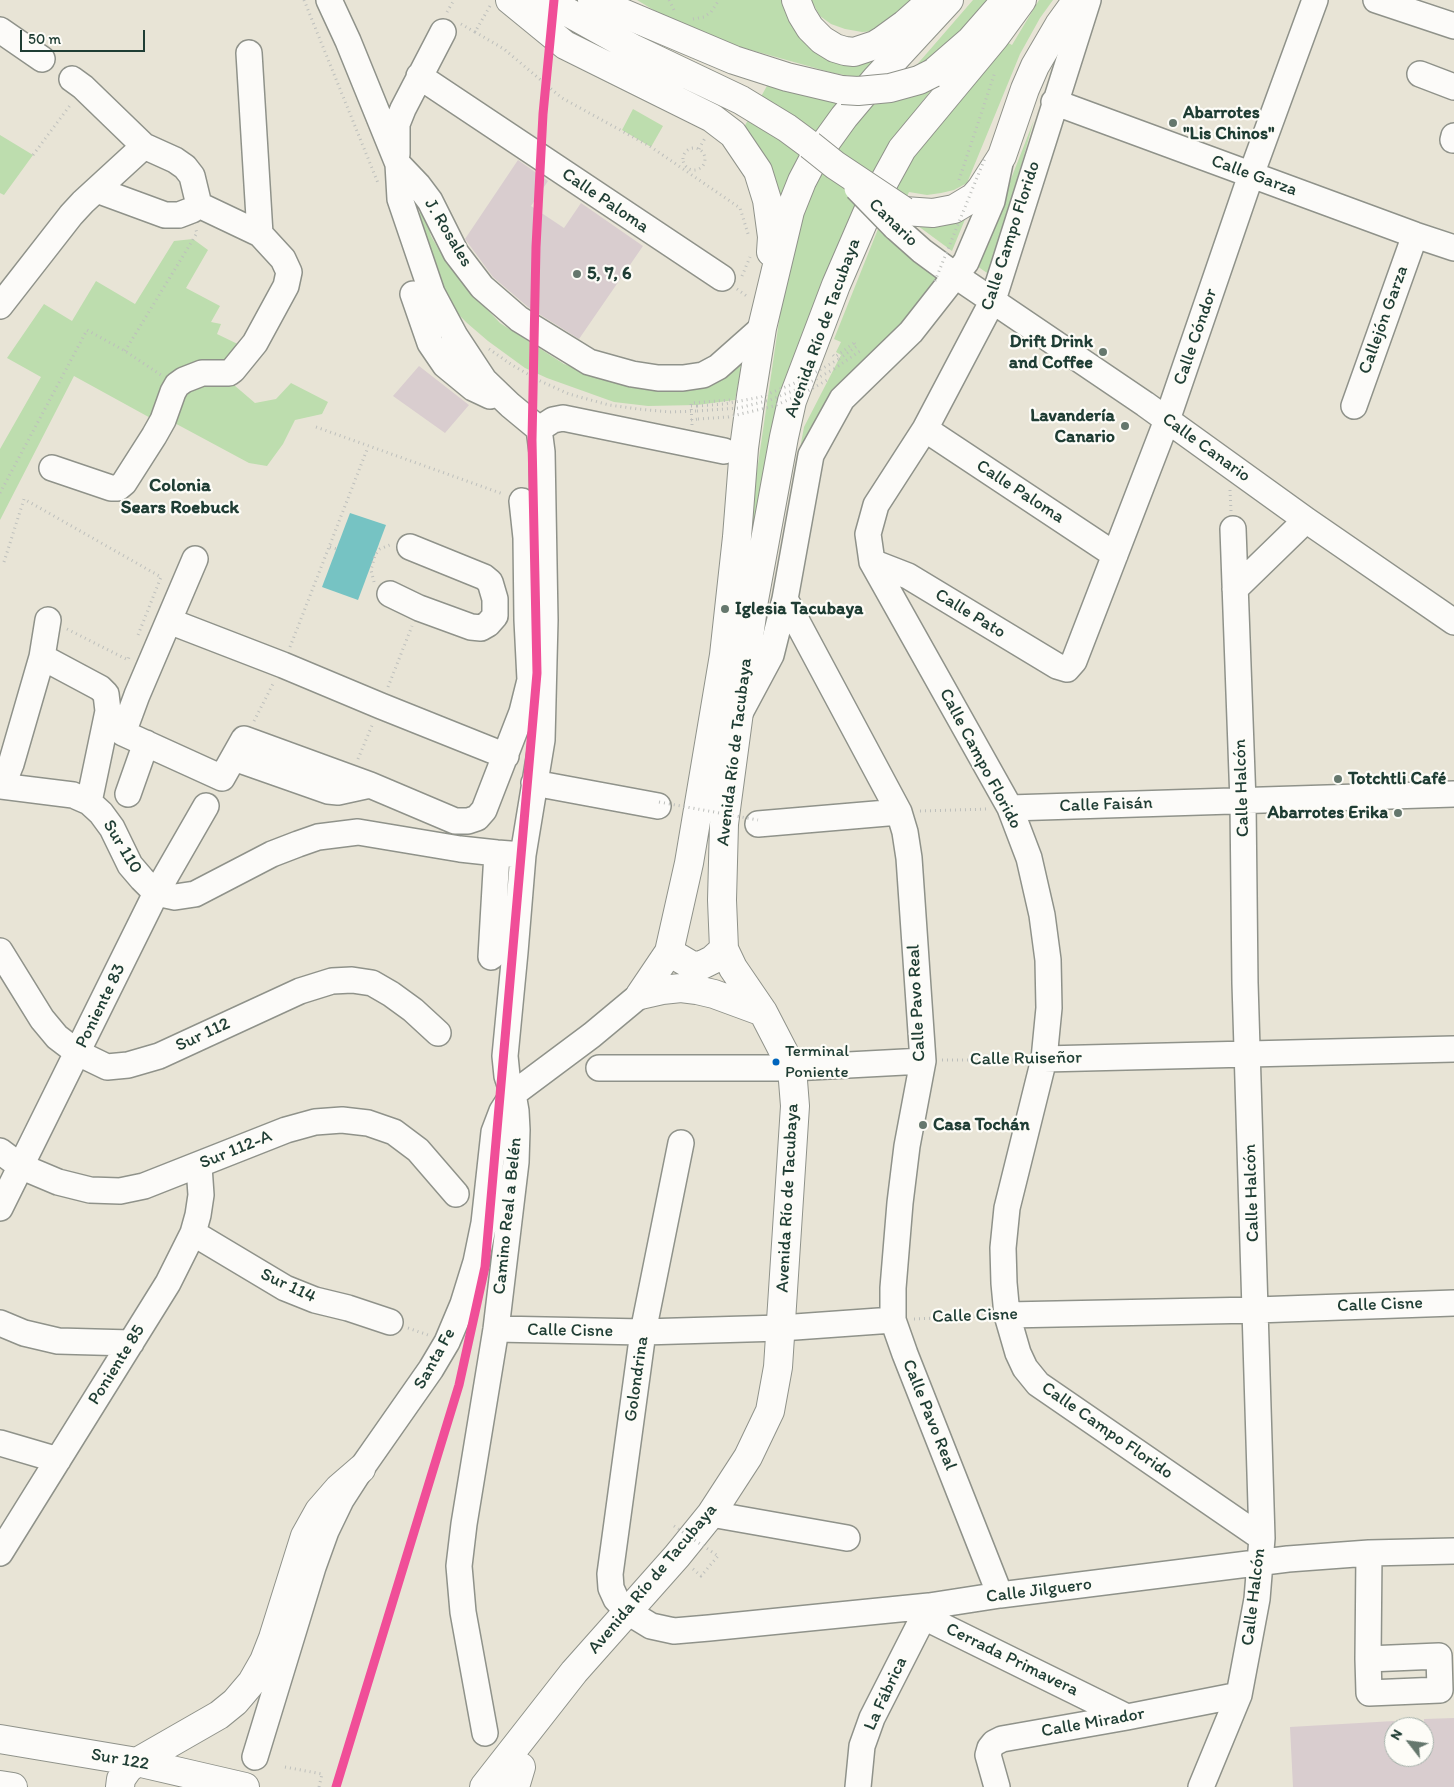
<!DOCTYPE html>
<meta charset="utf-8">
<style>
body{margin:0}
#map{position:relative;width:1454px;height:1787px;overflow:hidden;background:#e8e4d6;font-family:Itim,sans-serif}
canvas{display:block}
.north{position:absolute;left:1384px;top:1717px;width:50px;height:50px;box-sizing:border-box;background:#fdfcf7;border:1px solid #a4b0a9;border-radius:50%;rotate:300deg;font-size:14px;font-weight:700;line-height:20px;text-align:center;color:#1f3d34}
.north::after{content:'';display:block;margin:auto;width:18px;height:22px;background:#65776d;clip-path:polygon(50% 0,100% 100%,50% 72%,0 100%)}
.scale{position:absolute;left:20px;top:30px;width:125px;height:22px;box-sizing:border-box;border:2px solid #1f3d34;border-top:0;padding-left:6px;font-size:15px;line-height:18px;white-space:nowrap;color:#1f3d34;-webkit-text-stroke:4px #fdfcf7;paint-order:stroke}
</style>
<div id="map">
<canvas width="1454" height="1787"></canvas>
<div class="north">N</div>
<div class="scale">50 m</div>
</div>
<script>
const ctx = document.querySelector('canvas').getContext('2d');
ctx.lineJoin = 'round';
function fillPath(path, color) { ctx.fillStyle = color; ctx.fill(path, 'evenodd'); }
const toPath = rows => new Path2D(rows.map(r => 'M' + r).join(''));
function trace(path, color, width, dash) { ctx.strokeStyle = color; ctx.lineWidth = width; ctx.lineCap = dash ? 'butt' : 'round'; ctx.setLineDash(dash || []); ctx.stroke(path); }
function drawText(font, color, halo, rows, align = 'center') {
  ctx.font = font + ' Itim,sans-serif'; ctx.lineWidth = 4.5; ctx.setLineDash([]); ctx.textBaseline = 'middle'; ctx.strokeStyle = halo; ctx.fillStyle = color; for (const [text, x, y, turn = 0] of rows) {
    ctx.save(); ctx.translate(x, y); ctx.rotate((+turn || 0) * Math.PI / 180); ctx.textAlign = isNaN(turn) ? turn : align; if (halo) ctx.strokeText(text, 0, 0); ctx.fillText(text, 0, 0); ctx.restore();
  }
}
const green = toPath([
 [637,0,784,0,792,21,882,52,861,78,833,73,726,43,665,17],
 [811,0,919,0,875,31,862,32,845,29,831,24,820,16],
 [973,0,995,0,930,59,914,68],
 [1039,0,1053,0,1040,18,1020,54,967,183,954,190,941,193,927,195,909,192,889,235,942,280,928,299,865,359,822,409,805,442,796,470,804,427,841,355,836,352,841,342,834,339,896,184,914,150,1003,40,1012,45],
 [768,84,843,102,778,225,743,129],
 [936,84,918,107,889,160,752,548,752,505,783,294,796,229,812,188,842,141,872,105,912,97],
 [633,109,663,126,651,147,622,130],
 [1034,120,990,275,977,266],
 [0,135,33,155,4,195,0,193],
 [424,211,431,236,445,260,466,287,500,323,564,364,610,380,712,384,726,377,743,359,735,400,697,405,648,406,614,402,547,378,525,368,488,341,467,323,445,301,413,215],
 [966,217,952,251,914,223],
 [193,239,208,250,186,288,220,306,211,322,221,324,217,334,250,350,232,380,234,385,255,403,276,399,291,383,328,402,322,414,295,420,283,444,267,466,249,463,169,420,165,426,74,376,0,520,0,449,41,377,7,358,44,304,72,321,96,281,135,304,174,241]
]);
const water = toPath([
 [350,513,386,525,358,600,322,587]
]);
const building = toPath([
 [518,160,548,181,531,206,564,228,581,203,643,246,579,339,528,307,493,277,465,239],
 [419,366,469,405,445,433,393,396],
 [1454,1718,1454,1787,1293,1787,1290,1727,1394,1721,1394,1757,1424,1757,1424,1719]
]);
const path = toPath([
 [304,0,378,183],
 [669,0,674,10],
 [447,12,454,0],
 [693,19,704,17,711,12,719,0],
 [461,24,475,32,490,6],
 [475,32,504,49,562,98,651,147,740,208,749,237],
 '683 159a11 11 0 1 1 22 0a11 11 0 1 1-22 0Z',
 [699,149,705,138],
 [33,155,71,104],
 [959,180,995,72],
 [742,276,750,257],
 [737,289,748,297],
 [489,349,512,365,538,380,569,394,609,405,638,409,670,412,697,411],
 [125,351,197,233,196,230],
 [833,355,835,357,854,343],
 [839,359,857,346,854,343],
 [834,369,860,351],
 [691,406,697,406],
 [691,420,698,419],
 [692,425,691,403,730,400],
 [316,427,503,494],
 [1230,490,1231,511],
 [0,493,87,330,125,351,161,375],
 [330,547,337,549],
 [4,562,24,499,161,577,138,635],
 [374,582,371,570,375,555,380,549,392,544],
 [67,629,128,660,129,657],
 [290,647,368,447],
 [388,687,412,626],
 [254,721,274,682],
 [358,759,373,723],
 [920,811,989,809],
 [942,1060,1024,1060],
 [914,1319,988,1316],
 [408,1328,428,1335],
 [693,1569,701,1576,718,1556],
 [285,1767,322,1774,319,1787]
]);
const minor = toPath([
 [329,0,348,41,398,164,400,199,432,293,455,336,484,380,510,405,539,429],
 [1088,0,993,300,925,429,876,505,868,534,872,562,1010,808,1029,858,1042,915,1048,960,1049,1008,1044,1059,1007,1208,1003,1248,1004,1283,1007,1315,1018,1353,1025,1368,1038,1384,1262,1538],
 [1376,0,1454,26],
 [0,30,42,59],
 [249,53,260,234],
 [1420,74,1454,87],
 [419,76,722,278],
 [72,79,83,87,144,146,175,160,185,167,192,176,199,205,192,210,179,215,165,215,97,190],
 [1054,102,1415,235,1454,248],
 [1453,140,1454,136],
 [397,154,397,124,403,109,443,32],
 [398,164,418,185,430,201,456,253,482,287,519,319,589,362,632,374,658,378,683,378,703,375,718,367,762,328],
 [895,227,922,251,956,276,1145,404,1306,520,1454,622],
 [413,294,430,343,445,365,473,388,490,396],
 [0,306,71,215,83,202,144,146],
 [1354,406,1415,235],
 [539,429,553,420,563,418,724,451],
 [925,429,1115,555],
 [52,468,111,488,118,488,124,483,154,436,163,420,173,392,177,385,184,380,202,373,229,373,233,370,255,343,286,286,289,272,283,259,260,234,199,205],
 [195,559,137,695,123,733,222,778,244,739,370,785,455,821,468,821,477,818,484,810,522,712,530,680,527,620,526,538,522,501],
 [872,562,908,576,1057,666,1067,669,1074,661,1167,420,1251,175,1315,0],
 [1235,589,1306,520],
 [390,594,419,608,471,627,481,628,488,624,495,616,495,599,490,582,484,577,410,547],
 [785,599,899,812,905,832,909,858,923,1061,907,1146,900,1203,893,1288,893,1320,905,1354,1000,1595],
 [169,621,283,665,381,706,506,756],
 [42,657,100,688,106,694,108,711,89,802],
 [741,711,771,655,785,599,811,455,842,399,911,332,966,262,992,201,1000,163],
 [234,758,328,791,338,792,370,785],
 [534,783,658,806],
 [0,786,73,795,89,802,101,813,112,828,130,865,142,879,156,893,175,897,195,894,272,854,298,844,318,837,358,832,460,849,497,853,523,855],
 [2,786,11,764,42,657,48,620],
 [128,794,146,743],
 [1010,808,1454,794],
 [758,824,899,812],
 [0,951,42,1019,57,1037,78,1053,107,1067,128,1065,159,1056,300,991,332,981,352,980,372,983,391,994,413,1010,438,1033],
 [491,957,497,853],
 [1044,1059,1454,1049],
 [599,1068,792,1068,923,1061],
 [681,1143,643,1332,610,1574,611,1588,616,1599,628,1612,651,1626,674,1631,709,1628,929,1606,1000,1595,1288,1559,1369,1553,1454,1551],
 [0,1151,20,1166,58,1182,90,1190,120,1191,144,1186,286,1130,315,1122,342,1120,368,1123,394,1132,418,1150,456,1194],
 [0,1208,156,893,206,806],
 [193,1233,285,1288,315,1300,348,1308,390,1322],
 [1007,1315,1256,1310,1454,1303],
 [0,1323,24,1333,58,1341,131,1343],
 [496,1329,643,1332,781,1328,893,1320],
 [0,1443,58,1460],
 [711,1514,847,1538],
 [0,1553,168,1283,193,1233,198,1215,201,1195,199,1166],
 [924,1617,1127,1717],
 [1368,1659,1439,1656,1440,1690,1369,1693,1368,1659,1369,1553],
 [485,1733,463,1612,459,1566,464,1524,496,1329,516,1162,517,1130,516,1111,513,1094,507,1076,505,1056,515,952,523,855,542,740,545,620,542,452,539,429],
 [255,1757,313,1567,326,1531,341,1500,361,1469,431,1369,447,1342,463,1304,476,1262,484,1223,494,1132,502,1111,513,1094,592,1035,640,995],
 [858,1787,862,1746,872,1718,929,1606],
 [997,1787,988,1755,990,1748,994,1743,1002,1739,1127,1717,1239,1695],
 [1201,1787,1239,1695,1257,1599,1262,1538,1245,983,1243,802,1233,529]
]);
const major = toPath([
 [510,0,565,45,712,118,733,134,758,171,767,200,772,237,771,252],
 [546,0,634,49,741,100,787,128,810,145],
 [904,211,933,213,954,209,974,197,981,189,1002,156,1025,89,1035,66,1059,25,1077,0],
 [669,952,691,965,700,966,712,960,724,949],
 [640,995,669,952,689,863,724,655,737,537,744,448,751,396,762,328,790,211,802,181,813,160,844,117,876,79,949,0],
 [640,995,662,990,681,988,697,990,714,994,763,1012],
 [0,1739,137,1762,245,1787],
 [0,1785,13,1787],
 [120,1787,121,1779,128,1769,137,1762,219,1715,235,1702,252,1682,264,1661,273,1638,305,1536,319,1511,339,1488,361,1469],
 [484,1787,574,1672,677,1556,711,1514,748,1457,770,1411,778,1367,795,1106,792,1068,763,1012,733,968,724,949,722,900,724,824,754,600,784,437,792,401,836,285,868,211,902,149,995,37,1022,0],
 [515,1787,521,1767]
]);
const highway = toPath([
 [592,0,734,60,787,77,842,90],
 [796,0,802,15,810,28,822,40,835,48,845,51,854,52,875,45,883,40,905,24,932,0],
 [933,73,971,40,1006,0]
]);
const pathBridge = toPath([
 [935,281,985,158],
 [697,406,724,404,761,397,802,380,839,359],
 [697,411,739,408,770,400,800,388,834,369],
 [698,419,728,417,774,406,804,393,829,379],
 [659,802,758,820],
 [674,1526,718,1556]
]);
const minorBridge = toPath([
 [857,188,895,227]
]);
const majorBridge = toPath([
 [810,145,835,165,904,211]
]);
const highwayBridge = toPath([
 [842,90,858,91,890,88,919,80,933,73]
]);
const metro1 = toPath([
 [336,1787,459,1385,485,1267,537,673,532,440,536,247,543,114,554,0]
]);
const markers = [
 [1173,123,5,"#65776d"],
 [577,274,5,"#65776d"],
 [1103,352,5,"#65776d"],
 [1125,426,5,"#65776d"],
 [725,609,5,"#65776d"],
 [1338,779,5,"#65776d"],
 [1398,813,5,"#65776d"],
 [776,1062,4.5,"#0065bd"],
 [923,1125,5,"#65776d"]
];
const busNames = [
 ["Terminal",785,1052],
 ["Poniente",785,1073]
];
const poiNames = [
 ["Abarrotes",1183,113],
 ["\"Lis Chinos\"",1183,134],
 ["5, 7, 6",587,274],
 ["Drift Drink",1093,342,"right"],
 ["and Coffee",1093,363,"right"],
 ["Lavandería",1115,416,"right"],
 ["Canario",1115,437,"right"],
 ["Iglesia Tacubaya",735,609],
 ["Totchtli Café",1348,779],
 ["Abarrotes Erika",1388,813,"right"],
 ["Casa Tochán",933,1125]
];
const streetNames = [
 ["Calle Garza",1254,176,20],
 ["Calle Paloma",605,201,34],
 ["Canario",893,223,44],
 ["J. Rosales",448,233,59],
 ["Calle Campo Florido",1011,236,-72],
 ["Callejón Garza",1384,320,-70],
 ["Avenida Río de Tacubaya",823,328,-70],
 ["Calle Cóndor",1196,337,-71],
 ["Calle Canario",1206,448,36],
 ["Calle Paloma",1020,492,33],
 ["Calle Pato",970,614,31],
 ["Avenida Río de Tacubaya",735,752,-83],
 ["Calle Campo Florido",980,759,62],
 ["Calle Halcón",1242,788,-92],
 ["Calle Faisán",1106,805,-2],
 ["Sur 110",122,847,59],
 ["Calle Pavo Real",917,1003,-93],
 ["Poniente 83",101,1006,-64],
 ["Sur 112",203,1035,-25],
 ["Calle Ruiseñor",1026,1059,-1],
 ["Sur 112-A",236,1150,-22],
 ["Calle Halcón",1252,1193,-92],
 ["Avenida Río de Tacubaya",788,1198,-87],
 ["Camino Real a Belén",508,1216,-84],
 ["Sur 114",288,1286,25],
 ["Calle Cisne",1380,1305,-2],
 ["Calle Cisne",975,1316,-2],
 ["Calle Cisne",570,1331,1],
 ["Santa Fe",435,1359,-61],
 ["Poniente 85",117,1365,-58],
 ["Golondrina",637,1379,-82],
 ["Calle Pavo Real",929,1415,68],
 ["Calle Campo Florido",1107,1431,35],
 ["Avenida Río de Tacubaya",653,1579,-50],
 ["Calle Jilguero",1039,1591,-7],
 ["Calle Halcón",1254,1597,-83],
 ["Cerrada Primavera",1012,1660,26],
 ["La Fábrica",886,1694,-65],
 ["Calle Mirador",1093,1723,-10],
 ["Sur 122",120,1760,10]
];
const neighbourhoodNames = [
 ["Colonia",180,486],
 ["Sears Roebuck",180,508]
];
fillPath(green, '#bdddae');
fillPath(water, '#76c3c3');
fillPath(building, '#d9cdcf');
trace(minor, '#8f928a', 28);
trace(major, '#8f928a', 30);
trace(highway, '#8f928a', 30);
trace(path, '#bdbfbc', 3, [1, 4]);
trace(minor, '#fcfbf9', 25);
trace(major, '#fcfbf9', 28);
trace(highway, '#fcfbf9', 28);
trace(minorBridge, '#8f928a', 28, []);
trace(majorBridge, '#8f928a', 30, []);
trace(highwayBridge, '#8f928a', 30, []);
trace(pathBridge, '#bdbfbc', 3, [1, 4]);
trace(minorBridge, '#fcfbf9', 25);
trace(majorBridge, '#fcfbf9', 28);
trace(highwayBridge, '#fcfbf9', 28);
trace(metro1, '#f04e98', 9);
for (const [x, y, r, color] of markers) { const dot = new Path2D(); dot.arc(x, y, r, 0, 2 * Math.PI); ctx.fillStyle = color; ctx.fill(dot); trace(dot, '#fdfcf7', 2); }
drawText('17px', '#1f3d34', '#fdfcf7', busNames, 'left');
drawText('bold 18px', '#1f3d34', '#fdfcf7', poiNames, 'left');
drawText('18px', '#1f3d34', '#fdfcf7', streetNames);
drawText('bold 19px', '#1f3d34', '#fdfcf7', neighbourhoodNames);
</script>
